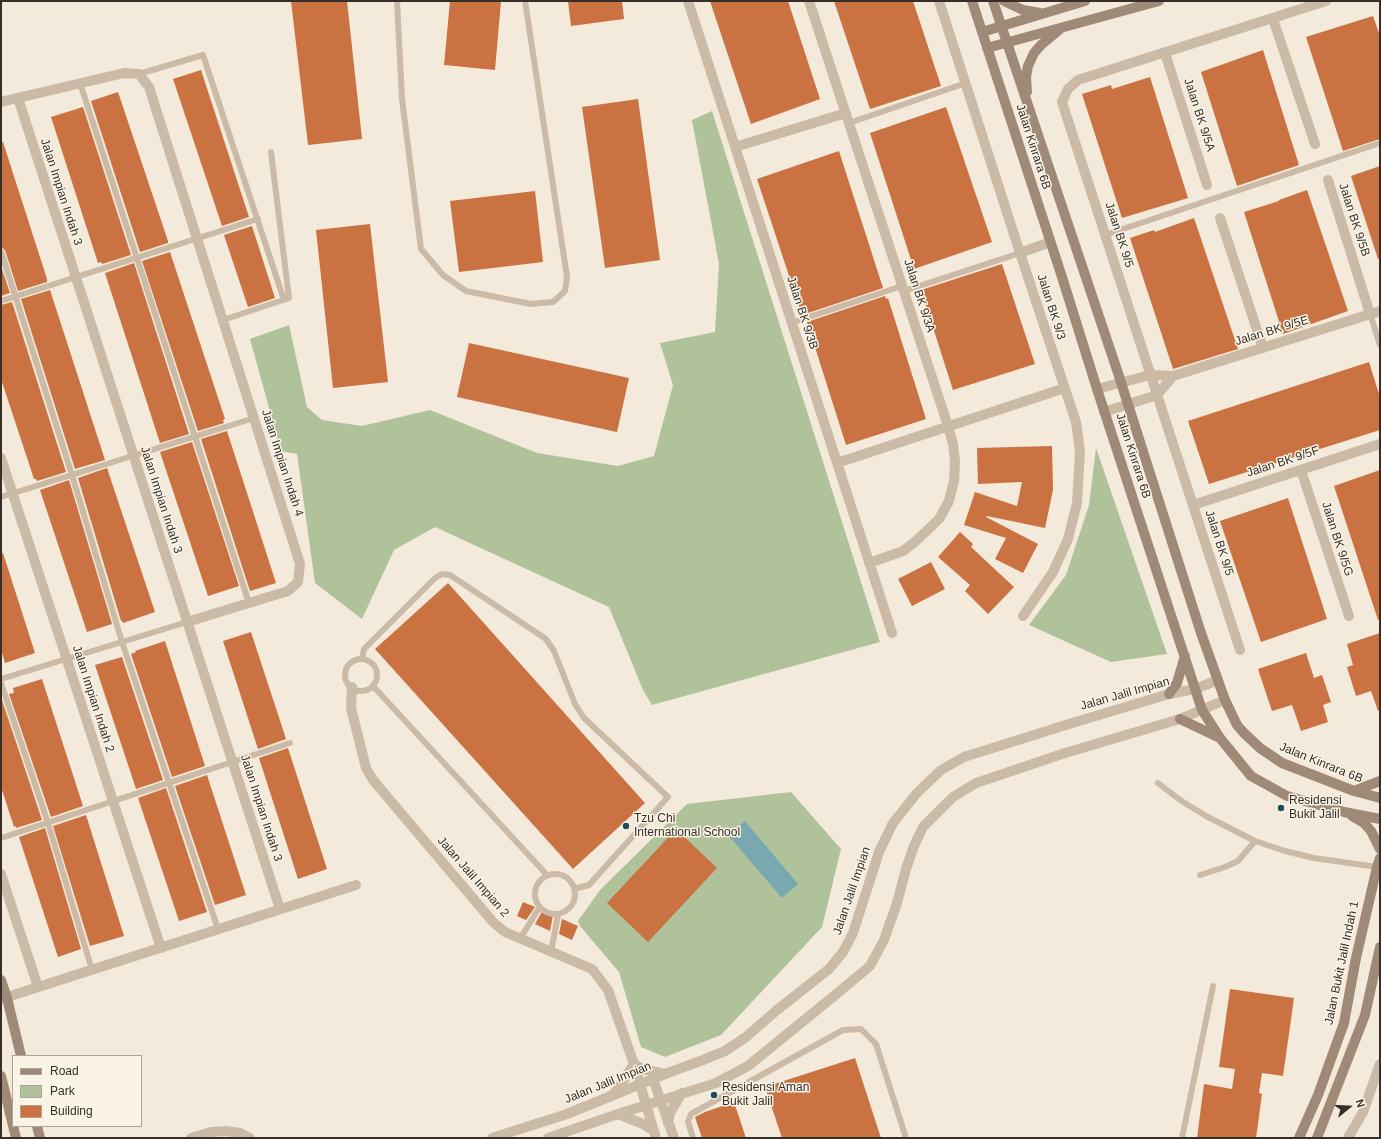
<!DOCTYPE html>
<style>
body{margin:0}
#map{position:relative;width:1381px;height:1139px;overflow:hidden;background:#f3eadb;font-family:Helvetica,sans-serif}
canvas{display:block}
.frame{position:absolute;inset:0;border:2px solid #372e27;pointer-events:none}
.legend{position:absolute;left:12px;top:1055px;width:130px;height:72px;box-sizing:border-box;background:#faf4e7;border:1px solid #aca59a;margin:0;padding:5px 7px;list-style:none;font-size:12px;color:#372e27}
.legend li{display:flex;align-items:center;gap:8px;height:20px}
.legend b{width:20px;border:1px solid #aca59a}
.north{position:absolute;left:1329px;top:1087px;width:40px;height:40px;-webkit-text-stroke:3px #faf4e7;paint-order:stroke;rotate:72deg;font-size:11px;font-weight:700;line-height:16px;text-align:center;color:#372e27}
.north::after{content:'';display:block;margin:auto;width:14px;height:18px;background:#372e27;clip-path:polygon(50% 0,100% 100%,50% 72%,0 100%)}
</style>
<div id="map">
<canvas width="1381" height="1139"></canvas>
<div class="frame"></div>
<ul class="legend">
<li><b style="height:5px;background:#9f8a77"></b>Road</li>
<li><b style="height:11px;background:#b0c29a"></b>Park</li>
<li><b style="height:11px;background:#ca7241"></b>Building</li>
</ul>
<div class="north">N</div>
</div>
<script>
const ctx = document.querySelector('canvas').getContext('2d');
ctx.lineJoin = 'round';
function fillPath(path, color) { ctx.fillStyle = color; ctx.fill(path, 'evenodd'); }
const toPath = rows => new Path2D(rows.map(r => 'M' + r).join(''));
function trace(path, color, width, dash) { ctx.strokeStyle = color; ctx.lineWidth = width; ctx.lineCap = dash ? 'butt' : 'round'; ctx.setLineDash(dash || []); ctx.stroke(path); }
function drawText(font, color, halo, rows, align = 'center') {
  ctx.font = font + ' Helvetica,sans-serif'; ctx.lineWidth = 3; ctx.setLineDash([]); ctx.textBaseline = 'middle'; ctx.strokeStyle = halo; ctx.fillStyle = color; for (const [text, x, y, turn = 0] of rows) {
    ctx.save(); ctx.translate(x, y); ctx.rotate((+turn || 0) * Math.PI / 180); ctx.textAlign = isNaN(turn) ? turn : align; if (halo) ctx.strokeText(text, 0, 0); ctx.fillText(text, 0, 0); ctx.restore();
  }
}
const green = toPath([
 [712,111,880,642,652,705,643,690,609,607,435,527,394,550,362,619,315,583,297,454,281,451,250,339,289,325,307,407,322,420,362,426,430,410,537,453,618,466,654,456,673,385,660,343,715,332,719,264,692,120],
 [1096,448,1167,654,1111,662,1029,625,1066,575,1089,505],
 [791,792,841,849,822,927,721,1035,665,1057,641,1047,619,972,580,926,578,921,600,890,687,804]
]);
const water = toPath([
 [745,821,798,884,782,898,728,835]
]);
const building = toPath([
 [291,1,347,1,362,139,308,145],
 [450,1,501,1,495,70,444,65],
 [568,1,622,1,624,19,571,26],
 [710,1,788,1,820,99,751,124],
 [834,1,913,1,941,86,870,109],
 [1373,16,1380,36,1380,139,1343,151,1306,37],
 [1263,50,1299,165,1237,186,1201,72],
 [201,70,249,217,222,226,173,79],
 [1150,77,1188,198,1122,218,1082,94,1111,85,1112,89],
 [118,92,168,241,168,243,140,252,91,101],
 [638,99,660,260,605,268,582,107],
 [83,107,131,255,102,264,101,262,98,263,51,117],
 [946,107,992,242,914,269,870,133],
 [3,142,47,279,47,282,18,291,5,250,1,247,1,143],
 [839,151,883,288,805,314,804,311,801,312,757,179],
 [1380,166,1380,259,1378,259,1351,176],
 [1307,190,1348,311,1283,334,1244,212,1279,201,1279,200],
 [535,191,543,262,459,272,450,201],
 [1194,218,1238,349,1173,369,1130,238,1154,230,1155,232],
 [370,224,388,382,333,388,316,230],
 [252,226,275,298,248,307,224,235],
 [170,252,225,419,223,420,224,423,198,431,142,261],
 [134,263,189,434,160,443,105,273],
 [1002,264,1035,364,953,390,921,290],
 [1,266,10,293,1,296],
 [50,290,105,460,75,469,21,299],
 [885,296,886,299,888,298,926,419,846,445,807,322],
 [12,302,66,472,37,481,36,479,34,479,1,379,1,305],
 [469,343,629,378,617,432,457,397],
 [1369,362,1380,397,1380,430,1209,484,1188,421],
 [227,431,276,583,250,591,201,439],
 [192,442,239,586,208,596,160,452],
 [1052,446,1053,490,1045,528,987,516,986,517,1038,544,1023,573,995,559,1006,538,964,525,975,492,1017,506,1022,482,978,484,977,448],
 [107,468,155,612,123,623,122,621,121,621,78,478],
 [1380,470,1380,620,1378,620,1334,486],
 [69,480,112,624,87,632,40,490],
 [1288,498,1327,619,1261,642,1220,521],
 [960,532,973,544,971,547,1014,587,988,614,965,591,970,585,938,557],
 [1,553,3,553,35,653,5,663,1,649],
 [931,562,945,589,912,606,898,579],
 [448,583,645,803,573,869,375,649],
 [251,632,286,739,258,749,223,641],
 [1380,633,1380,710,1378,711,1371,691,1356,696,1347,667,1353,665,1347,644],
 [165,641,205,766,172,777,131,654,136,652,135,651],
 [1306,653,1314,678,1322,675,1331,702,1323,705,1328,722,1301,731,1292,705,1272,711,1258,669],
 [122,657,163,780,136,789,95,665],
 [42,679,83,806,51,817,9,694,14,693,13,688],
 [1,697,42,820,16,828,16,826,14,827,1,787],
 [288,748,327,869,298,879,259,758],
 [207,775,246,895,215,905,175,786],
 [166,788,207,912,179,921,138,798],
 [86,815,124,936,90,946,53,826],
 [45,828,81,949,58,957,19,837],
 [676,829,717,868,648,942,607,903],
 [523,902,535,907,526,920,517,916],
 [543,910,553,915,550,931,535,924],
 [562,919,578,926,572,940,559,934],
 [1230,989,1294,998,1283,1076,1262,1073,1259,1093,1262,1094,1256,1138,1197,1138,1204,1084,1232,1089,1235,1069,1219,1067],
 [855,1058,881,1138,782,1138,765,1087],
 [734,1102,746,1138,702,1138,695,1117,705,1112]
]);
const lane = toPath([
 [397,1,402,99,421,249,443,275,466,291,531,304,553,302,565,291,567,277,525,1],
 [139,74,203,55,284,300],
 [80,83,249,603],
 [849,123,966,83],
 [1105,235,1380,143],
 [1,251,72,475,122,642,218,929],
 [904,291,1020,253],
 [1,301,258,219],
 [1370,314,1380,345],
 [223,320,289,298,271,152],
 [791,323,902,286],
 [1,497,254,418],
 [362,659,364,649,435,578,442,574,450,575,546,639,554,651,575,704,584,718,668,797,589,885,574,889],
 '345 675a16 16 0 1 1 32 0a16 16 0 1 1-32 0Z',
 [1,679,187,622],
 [1,683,48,823,92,970],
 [373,686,547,875],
 [1158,783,1180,800,1206,816,1255,841,1285,851,1314,858,1377,867],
 [1,838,290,743],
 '535 894a20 20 0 1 1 40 0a20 20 0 1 1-40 0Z',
 [1200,875,1225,867,1238,861,1255,841],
 [520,939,539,908],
 [551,952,558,915],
 [693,1138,688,1122,691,1114,843,1030,861,1029,876,1044,906,1138],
 [1182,1138,1213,986]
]);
const street = toPath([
 [688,1,892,633],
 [809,1,948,426,953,444,955,461,954,481,949,501,939,519,916,541,903,551,869,563],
 [939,1,1020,253,1076,422,1080,451,1077,503,1068,539,1053,572,1023,616],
 [1273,19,1315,144],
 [1165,53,1207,185],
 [18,98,280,909],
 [1,102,124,73,139,74,149,87,300,564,298,582,288,591,187,622],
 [735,147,846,113],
 [1328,180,1370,314],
 [1220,218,1263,348],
 [1020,253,1050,242],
 [1097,389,1150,375,1173,376,1380,311],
 [1104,412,1157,395,1173,376],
 [1,458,161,948],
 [837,463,1065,388],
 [1301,470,1349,616],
 [1193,505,1380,444],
 [1240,650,1062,102,1068,89,1078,80,1326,1],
 [352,687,351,708,366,768,373,780,493,922,505,932,592,969,608,990,634,1064,656,1138],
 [1,874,38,987],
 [1,999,356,885],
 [653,1079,674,1138],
 [612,1095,618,1089,634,1064,643,1069,665,1074],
 [618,1114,643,1124,654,1131],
 [668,1123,670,1113,682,1093],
 [191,1138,211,1132,226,1131,240,1133,250,1138],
 [492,1138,567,1114,665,1074,703,1060,725,1051,746,1037,777,1010,829,969,843,952,853,933,879,852,893,823,917,793,941,770,964,757,1069,724,1169,694,1195,689,1218,680],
 [548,1138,618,1114,716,1083,748,1066,834,996,870,966,884,940,897,903,906,869,914,846,923,827,953,797,976,783,1065,753,1180,719,1225,700],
 [1348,1138,1363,1112,1380,1064]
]);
const secondary = toPath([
 [972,1,1062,277,1097,389,1202,710,1220,738,1251,776,1287,796,1344,812,1380,819],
 [993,1,1118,373,1201,633,1225,700,1237,725,1244,733,1260,748,1282,763,1354,791,1380,798],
 [1004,1,1023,10,1040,13],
 [982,32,1085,1],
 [987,48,1159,1],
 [1027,92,1026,77,1028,66,1034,53,1041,45,1059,30],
 [1169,694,1177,683,1185,656],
 [1180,719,1220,738],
 [1354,791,1380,781],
 [1352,816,1364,823,1371,831,1380,849],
 [1,980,7,998,21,1056],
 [1,1076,16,1138],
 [37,1126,40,1138],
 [1299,1138,1318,1095,1344,1023,1356,958,1377,867,1380,858],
 [1317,1138,1365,1015,1380,947]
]);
const markers = [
 [1281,808,4,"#1b4f5a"],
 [626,826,4,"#1b4f5a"],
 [714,1095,4,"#1b4f5a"]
];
const streetNames = [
 ["Jalan BK 9/5A",1199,115,72],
 ["Jalan Kinrara 6B",1033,147,72],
 ["Jalan Impian Indah 3",61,192,72],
 ["Jalan BK 9/5B",1354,220,72],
 ["Jalan BK 9/5",1119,235,72],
 ["Jalan BK 9/3A",919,296,72],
 ["Jalan BK 9/3",1051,307,72],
 ["Jalan BK 9/3B",802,313,72],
 ["Jalan BK 9/5E",1272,331,-17],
 ["Jalan Kinrara 6B",1133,456,72],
 ["Jalan BK 9/5F",1283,462,-18],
 ["Jalan Impian Indah 4",282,463,72],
 ["Jalan Impian Indah 3",161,500,72],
 ["Jalan BK 9/5G",1337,539,72],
 ["Jalan BK 9/5",1219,543,72],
 ["Jalan Jalil Impian",1125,694,-16],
 ["Jalan Impian Indah 2",93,699,72],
 ["Jalan Kinrara 6B",1321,763,22],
 ["Jalan Impian Indah 3",261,808,72],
 ["Jalan Jalil Impian 2",473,877,49],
 ["Jalan Jalil Impian",852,891,-71],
 ["Jalan Bukit Jalil Indah 1",1342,963,-78],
 ["Jalan Jalil Impian",608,1083,-22]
];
const poiNames = [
 ["Residensi",1289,801],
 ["Bukit Jalil",1289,815],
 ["Tzu Chi",634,819],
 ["International School",634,833],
 ["Residensi Aman",722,1088],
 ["Bukit Jalil",722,1102]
];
fillPath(green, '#b0c29a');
fillPath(water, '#79a8b1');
fillPath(building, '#ca7241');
trace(lane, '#cbbba6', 6);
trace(street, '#cbbba6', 10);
trace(secondary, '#9f8a77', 10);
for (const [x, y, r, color] of markers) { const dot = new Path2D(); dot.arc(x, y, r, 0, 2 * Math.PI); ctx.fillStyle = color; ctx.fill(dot); trace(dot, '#faf4e7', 1.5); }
drawText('12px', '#372e27', '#faf4e7', streetNames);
drawText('12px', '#372e27', '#faf4e7', poiNames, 'left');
</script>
